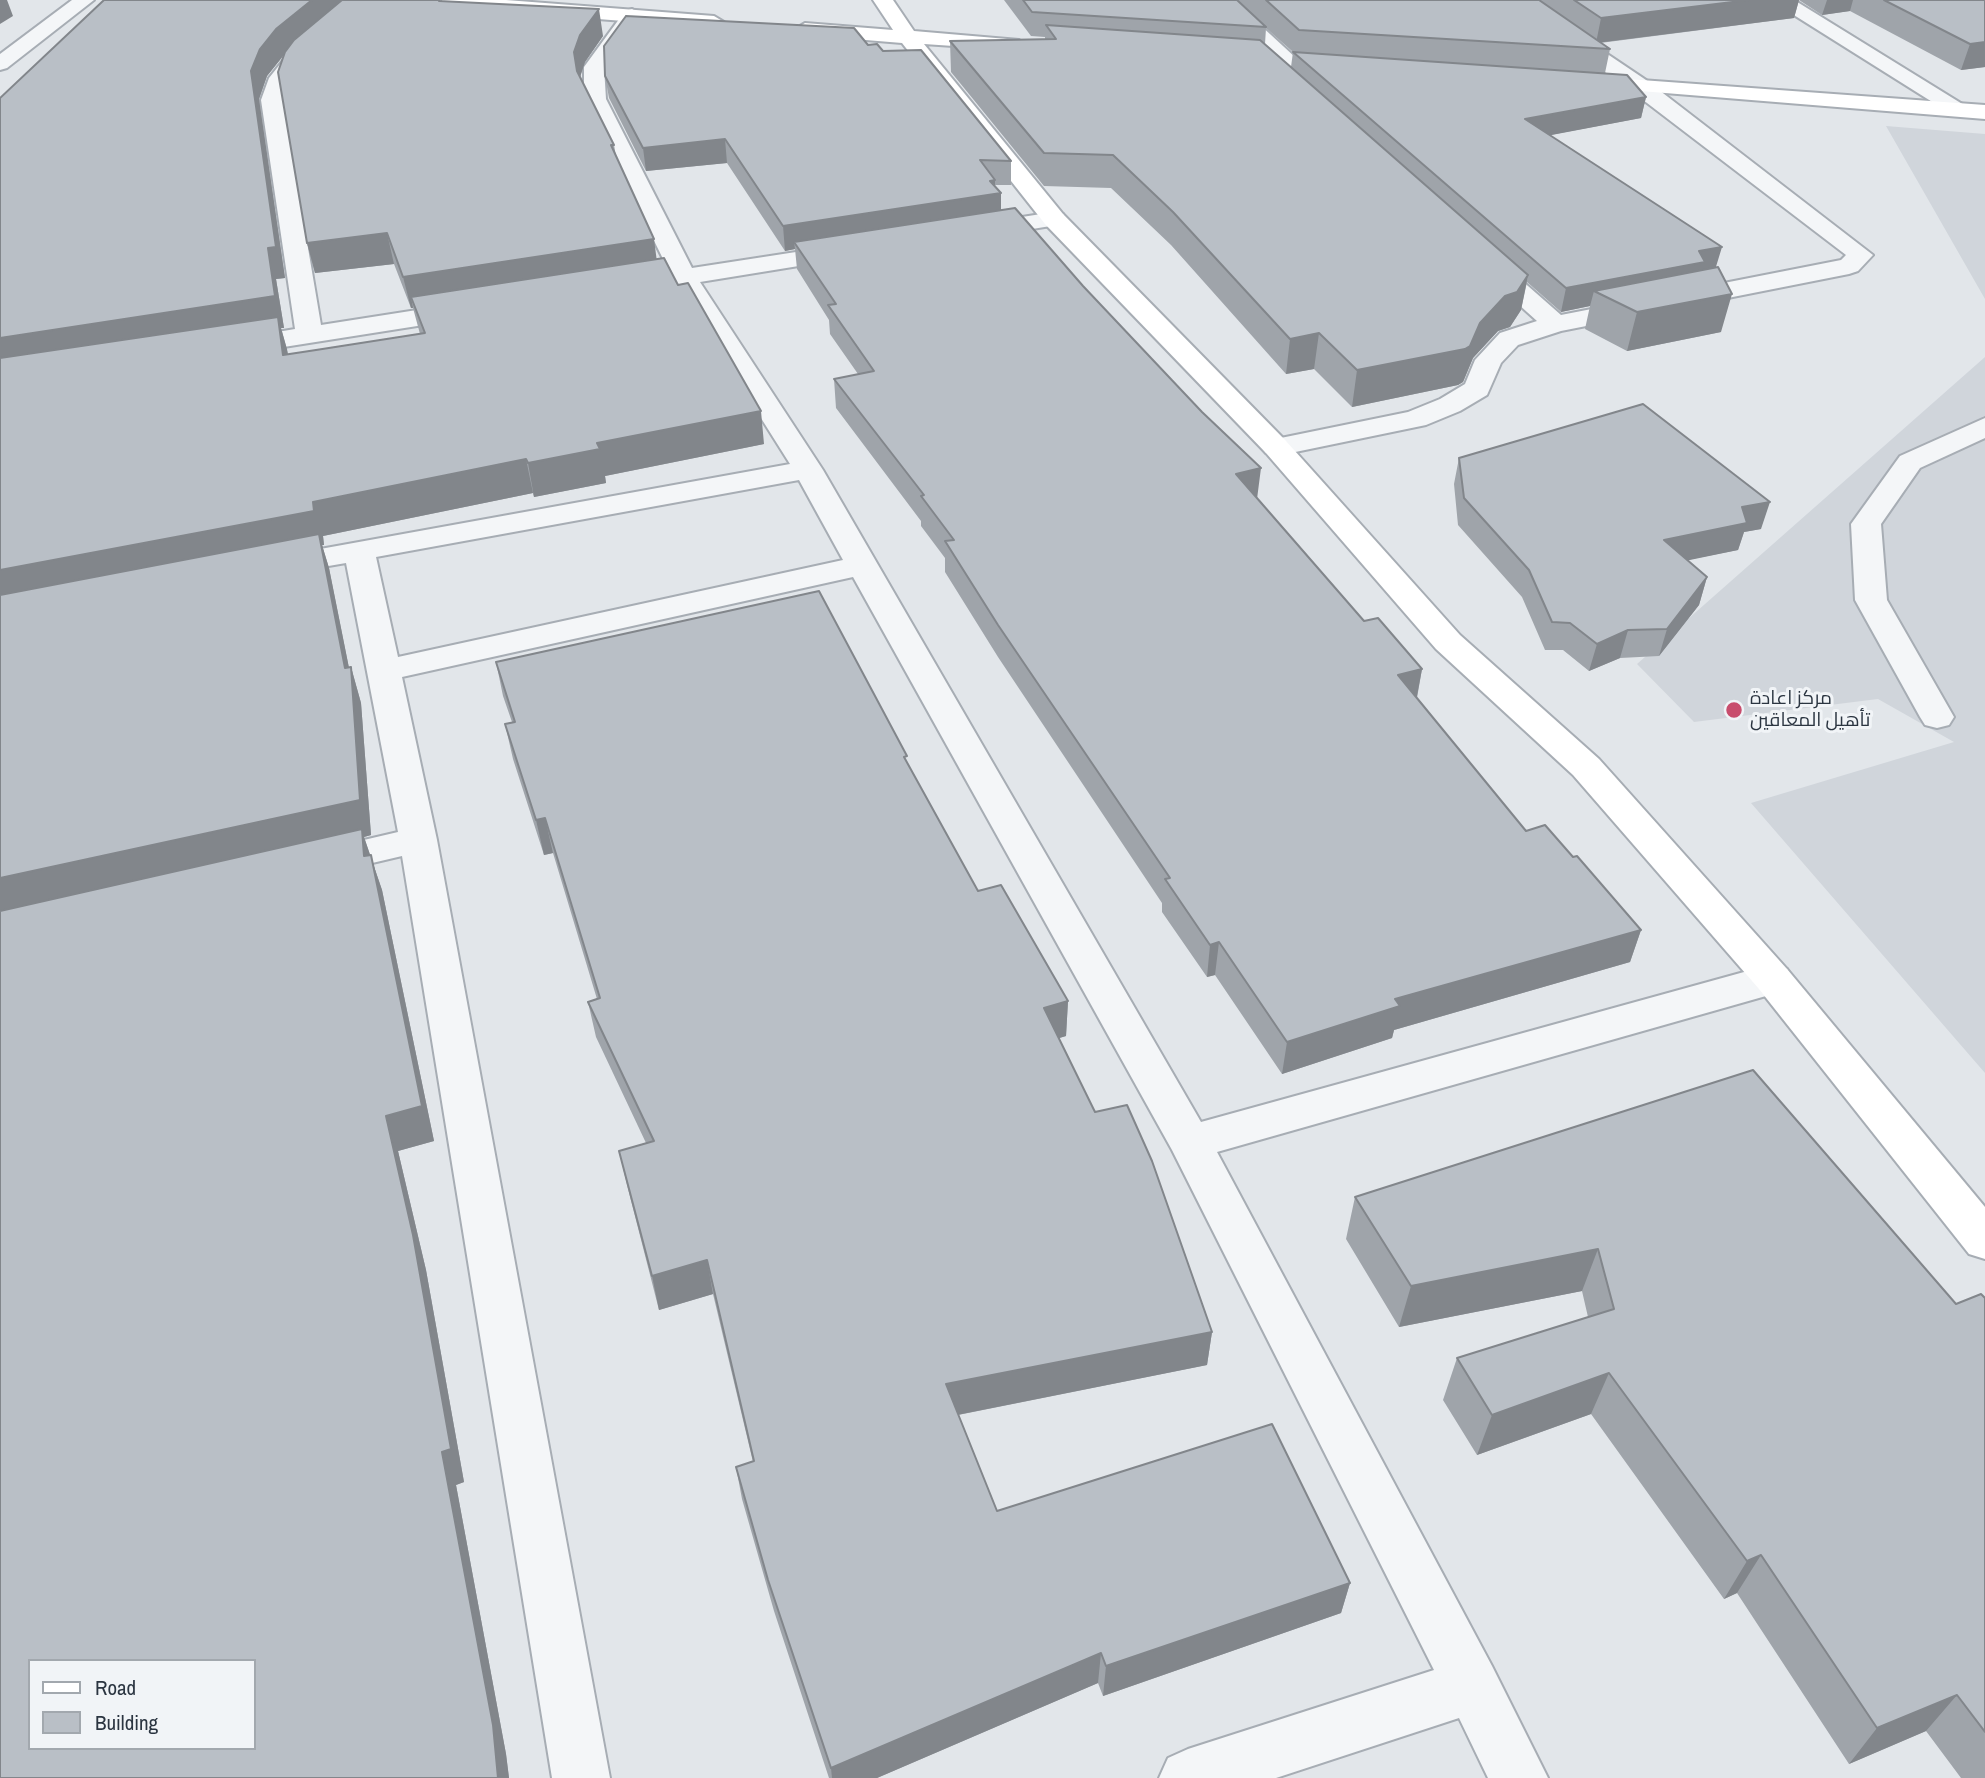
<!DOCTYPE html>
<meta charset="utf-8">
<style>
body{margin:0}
#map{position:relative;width:1985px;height:1778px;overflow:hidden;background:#e2e6ea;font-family:"Archivo Narrow",sans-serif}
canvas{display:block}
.legend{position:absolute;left:28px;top:1659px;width:228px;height:91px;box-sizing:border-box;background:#f1f4f7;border:2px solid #a2a8ae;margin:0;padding:9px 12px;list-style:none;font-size:21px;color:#2b3541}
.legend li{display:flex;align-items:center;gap:14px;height:35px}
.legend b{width:35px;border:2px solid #a2a8ae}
</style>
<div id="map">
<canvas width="1985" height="1778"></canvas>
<ul class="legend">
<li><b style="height:9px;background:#fff"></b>Road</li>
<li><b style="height:19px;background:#b9bfc6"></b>Building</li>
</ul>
</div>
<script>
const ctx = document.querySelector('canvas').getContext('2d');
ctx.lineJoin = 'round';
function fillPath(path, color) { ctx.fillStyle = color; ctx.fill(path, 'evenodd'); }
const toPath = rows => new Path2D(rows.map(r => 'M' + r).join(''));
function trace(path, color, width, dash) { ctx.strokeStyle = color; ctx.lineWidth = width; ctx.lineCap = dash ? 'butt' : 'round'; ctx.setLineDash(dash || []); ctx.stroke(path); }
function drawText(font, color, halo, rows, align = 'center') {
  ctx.font = font + ' "Archivo Narrow",Cairo,sans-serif'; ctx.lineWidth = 6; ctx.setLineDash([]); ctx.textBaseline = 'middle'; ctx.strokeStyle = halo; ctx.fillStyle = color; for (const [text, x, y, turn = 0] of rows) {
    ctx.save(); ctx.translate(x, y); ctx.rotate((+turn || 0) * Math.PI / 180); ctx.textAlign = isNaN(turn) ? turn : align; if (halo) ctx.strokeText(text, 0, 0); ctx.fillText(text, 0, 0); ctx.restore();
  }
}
const built = toPath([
 [1886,126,1985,134,1985,299],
 [1985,357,1985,1073,1751,803,1954,742,1878,699,1694,722,1637,664]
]);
const lane = toPath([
 [1985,418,1985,438,1920,468,1881,524,1887,600,1954,717,1949,725,1937,728,1925,725,1920,717,1855,600,1851,524,1900,456,1985,418]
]);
const street = toPath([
 [72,0,94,0,7,68,0,70,0,54,72,0],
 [354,0,376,0,299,66,290,79,283,100,321,325,468,302,477,304,481,310,477,316,468,318,233,355,224,353,220,347,224,341,295,329,261,100,269,78,285,58,354,0],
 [1212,0,1233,0,1296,58,1299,62,1296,66,1282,66,1212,0],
 [1504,0,1527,0,1646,80,1873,255,1858,271,1849,274,1561,331,1518,345,1501,363,1487,395,1460,411,1426,425,1276,456,1266,453,1261,447,1266,441,1408,412,1440,399,1465,384,1475,360,1500,333,1537,321,1477,267,1473,262,1477,257,1495,257,1561,315,1841,260,1846,255,1630,90,1504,0],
 [1770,0,1794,0,1972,110,1969,115,1953,115,1770,0],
 [632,9,642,15,604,67,606,99,692,268,848,244,857,246,860,251,857,256,848,258,700,282,823,470,1201,1122,1773,964,1787,969,1793,979,1787,989,1773,994,1217,1152,1492,1666,1548,1778,1488,1778,1459,1718,1276,1778,1159,1778,1168,1758,1188,1749,1434,1670,1172,1150,853,577,402,677,437,840,610,1778,552,1778,402,856,317,876,304,872,298,863,304,854,398,832,346,563,276,575,265,573,260,566,265,559,276,557,790,464,677,285,662,288,653,285,649,280,653,275,669,271,584,99,584,67,625,11,632,9],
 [799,480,843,560,398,657,376,557,799,480],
 [1054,212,1063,214,1066,219,1063,224,977,238,968,236,965,231,968,226,977,224,1054,212]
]);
const secondary = toPath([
 [420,0,506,0,714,16,724,22,714,28,430,6,420,0],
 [873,0,893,0,914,31,1019,40,1022,44,1019,48,1012,50,924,44,1063,214,1286,441,1460,635,1599,759,1787,969,1985,1207,1985,1259,1969,1254,1759,989,1573,775,1436,649,1266,453,1045,224,902,43,805,35,795,29,805,23,893,30,873,0],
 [1586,76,1985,105,1985,119,1579,86,1575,82,1579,78,1586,76]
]);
const wall = toPath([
 [104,0,442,0,443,2,603,36,585,62,580,77,614,145,616,156,656,259,764,444,605,476,606,483,534,497,533,493,323,536,324,545,322,545,329,568,349,668,351,667,361,703,371,835,364,837,382,890,434,1141,398,1151,426,1270,464,1482,456,1485,506,1754,509,1778,0,1778],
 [284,55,307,243,315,273,394,264,411,308,413,308,420,334,288,354,281,328,284,328,276,279,285,278,259,99,267,76],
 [1004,0,1985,0,1985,67,1961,70,1850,11,1822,15,1799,0,1794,18,1600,43,1610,49,1605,73,1646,97,1641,118,1550,135,1716,268,1721,332,1627,351,1585,329,1590,306,1561,312,1527,282,1521,310,1510,327,1498,331,1473,358,1463,382,1458,385,1352,407,1314,369,1286,374,1171,245,1111,188,1044,186,951,72,950,41,1045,39,1045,37,1031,36],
 [1266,28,1293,52,1291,67,1265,44],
 [868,45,1011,161,1011,185,995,185,1001,210,1257,499,1364,621,1422,669,1417,698,1526,831,1641,930,1630,962,1394,1030,1392,1038,1282,1074,1215,975,1207,977,1162,912,1162,903,998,657,945,572,945,558,921,526,921,521,836,408,834,379,858,374,830,334,829,320,797,269,795,249,785,251,727,163,646,171,609,98,605,76],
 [1459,458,1761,529,1744,532,1738,550,1687,560,1707,577,1699,605,1659,656,1620,658,1589,671,1563,650,1545,650,1522,597,1458,525,1454,484],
 [496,662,908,764,978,891,1068,1001,1066,1036,1059,1038,1095,1112,1212,1332,1207,1365,958,1415,997,1511,1350,1583,1341,1613,1103,1696,1098,1683,877,1778,829,1778,774,1611,742,1499,736,1467,753,1462,713,1294,659,1310,627,1185,619,1151,646,1143,596,1037,588,1002,597,999,553,853,544,855,513,759,505,724,512,722,503,696],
 [1355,1197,1956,1304,1985,1298,1985,1778,1961,1778,1926,1731,1849,1764,1737,1593,1724,1599,1591,1414,1477,1455,1443,1400,1457,1358,1588,1317,1582,1291,1399,1327,1346,1239]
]);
const shadedWall = toPath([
 [0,0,7,0,13,16,0,24],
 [312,0,351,0,283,56,267,76,259,99,285,278,276,279,284,328,281,328,287,349,293,387,0,373,0,338,268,248,251,71,260,49,276,29],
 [1749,0,1799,0,1794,18,1596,43,1601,18],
 [1827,0,1853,0,1850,11,1822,15],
 [599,9,603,36,585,62,579,80,574,52,580,35],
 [1985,42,1985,67,1961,70,1970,44],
 [1646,97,1641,118,1520,141,1525,119],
 [725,139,727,163,646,171,643,148],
 [995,180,995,194,1001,193,1001,218,794,242,795,249,785,251,783,226],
 [387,233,394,264,315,273,307,243],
 [654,239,658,270,411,297,413,308,411,308,403,277],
 [1722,247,1715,270,1594,291,1590,306,1561,312,1566,288,1699,251],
 [1528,275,1521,310,1510,327,1498,331,1473,358,1463,382,1458,385,1352,407,1357,370,1505,296],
 [1732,294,1721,332,1627,351,1637,312],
 [1319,333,1314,369,1286,374,1290,339],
 [761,411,764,444,605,476,606,483,534,497,528,463,597,443],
 [526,459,533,493,323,536,324,545,322,545,329,568,352,683,351,667,361,703,371,835,364,837,382,890,434,1141,398,1151,426,1270,464,1482,456,1485,506,1754,509,1778,498,1778,0,918,0,878,345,668,0,608,0,570,313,502],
 [1261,468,1257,499,1236,474],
 [1770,502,1761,529,1744,532,1738,550,1656,567,1664,540,1742,507],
 [1707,577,1699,605,1659,656,1667,629],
 [1628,630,1620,658,1589,671,1597,644],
 [1422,669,1416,701,1398,675],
 [545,818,553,853,544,855,536,820],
 [1641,930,1630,962,1394,1030,1392,1038,1282,1074,1287,1042,1395,999],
 [1219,942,1215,975,1207,977,1210,945],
 [1068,1001,1066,1036,1043,1043,1044,1008],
 [1598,1249,1582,1291,1399,1327,1411,1286],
 [707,1260,713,1294,659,1310,652,1276],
 [1212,1332,1207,1365,947,1417,946,1384],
 [1609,1373,1591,1414,1477,1455,1492,1415],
 [1761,1555,1737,1593,1724,1599,1747,1561],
 [1350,1583,1341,1613,1103,1696,1106,1666],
 [1101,1653,1098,1683,877,1778,832,1778,831,1768],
 [1957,1695,1926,1731,1849,1764,1877,1728]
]);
const building = toPath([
 [104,0,312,0,276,29,260,49,251,71,276,247,268,248,275,296,0,338,0,98,104,0],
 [342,0,439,0,439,1,599,9,580,35,574,52,577,71,614,145,611,145,654,239,403,277,387,233,307,243,278,72,285,52,294,40,342,0],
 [1023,0,1237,0,1266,27,1032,12,1023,0],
 [1266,0,1539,0,1610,49,1299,30,1266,0],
 [1574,0,1749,0,1601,18,1574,0],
 [1884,0,1985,0,1985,42,1970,44,1884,0],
 [626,16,854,28,868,45,877,44,883,51,921,50,1011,161,980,160,995,180,990,181,1001,193,783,226,725,139,643,148,605,76,604,46,626,16],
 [1046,25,1260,40,1528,275,1517,292,1505,296,1480,323,1470,346,1465,349,1357,370,1319,333,1290,339,1173,212,1113,155,1044,153,950,41,1056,39,1046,25],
 [1293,52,1627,75,1646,97,1525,119,1722,247,1699,251,1705,262,1566,288,1293,52],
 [1015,208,1083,286,1202,412,1261,468,1236,474,1364,621,1378,618,1422,669,1398,675,1526,831,1545,825,1573,857,1577,856,1641,930,1395,999,1400,1006,1287,1042,1219,942,1210,945,1165,879,1170,878,998,625,945,541,954,540,921,496,924,495,834,379,874,371,828,305,836,304,794,242,1015,208],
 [664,258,678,285,688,283,761,411,597,443,600,449,528,463,526,459,313,502,314,511,0,570,0,358,278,317,283,355,316,350,425,333,411,297,664,258],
 [1718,267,1732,294,1637,312,1594,291,1718,267],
 [1643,404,1770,502,1742,507,1747,523,1664,540,1707,577,1667,629,1628,630,1597,644,1570,623,1552,622,1529,570,1464,498,1459,458,1643,404],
 [319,534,345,668,351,667,360,800,0,878,0,595,319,534],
 [819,591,907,756,904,757,978,891,1001,885,1068,1001,1044,1008,1095,1112,1127,1105,1152,1161,1212,1332,946,1384,997,1511,1272,1424,1350,1583,1106,1666,1101,1653,831,1768,768,1580,736,1467,754,1461,707,1260,652,1276,619,1151,654,1141,588,1002,600,998,545,818,536,820,505,724,515,722,496,662,819,591],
 [362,829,364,856,371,855,422,1106,386,1116,413,1235,451,1449,442,1452,493,1725,498,1778,0,1778,0,911,362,829],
 [30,1661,254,1661,254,1748,30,1748,30,1661],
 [1753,1070,1956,1304,1981,1294,1985,1298,1985,1732,1957,1695,1877,1728,1761,1555,1747,1561,1609,1373,1492,1415,1457,1358,1614,1309,1598,1249,1411,1286,1355,1197,1753,1070]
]);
const markers = [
 [1734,710,9,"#c84d6d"]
];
const poiNames = [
 ["مركز اعادة",1750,699],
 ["تأهيل المعاقين",1750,721]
];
fillPath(built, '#d0d5db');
trace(lane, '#a7adb4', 4);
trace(street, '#a7adb4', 4);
trace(secondary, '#a7adb4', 4);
fillPath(lane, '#f4f6f8');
fillPath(street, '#f4f6f8');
fillPath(secondary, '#fff');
fillPath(wall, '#9fa4aa');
fillPath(shadedWall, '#82868b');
fillPath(building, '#b9bfc6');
trace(building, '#82868b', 2);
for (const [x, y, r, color] of markers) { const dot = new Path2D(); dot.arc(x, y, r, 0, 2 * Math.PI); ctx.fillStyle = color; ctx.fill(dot); trace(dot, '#f1f4f7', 2.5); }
drawText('19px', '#2b3541', '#f1f4f7', poiNames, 'left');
</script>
